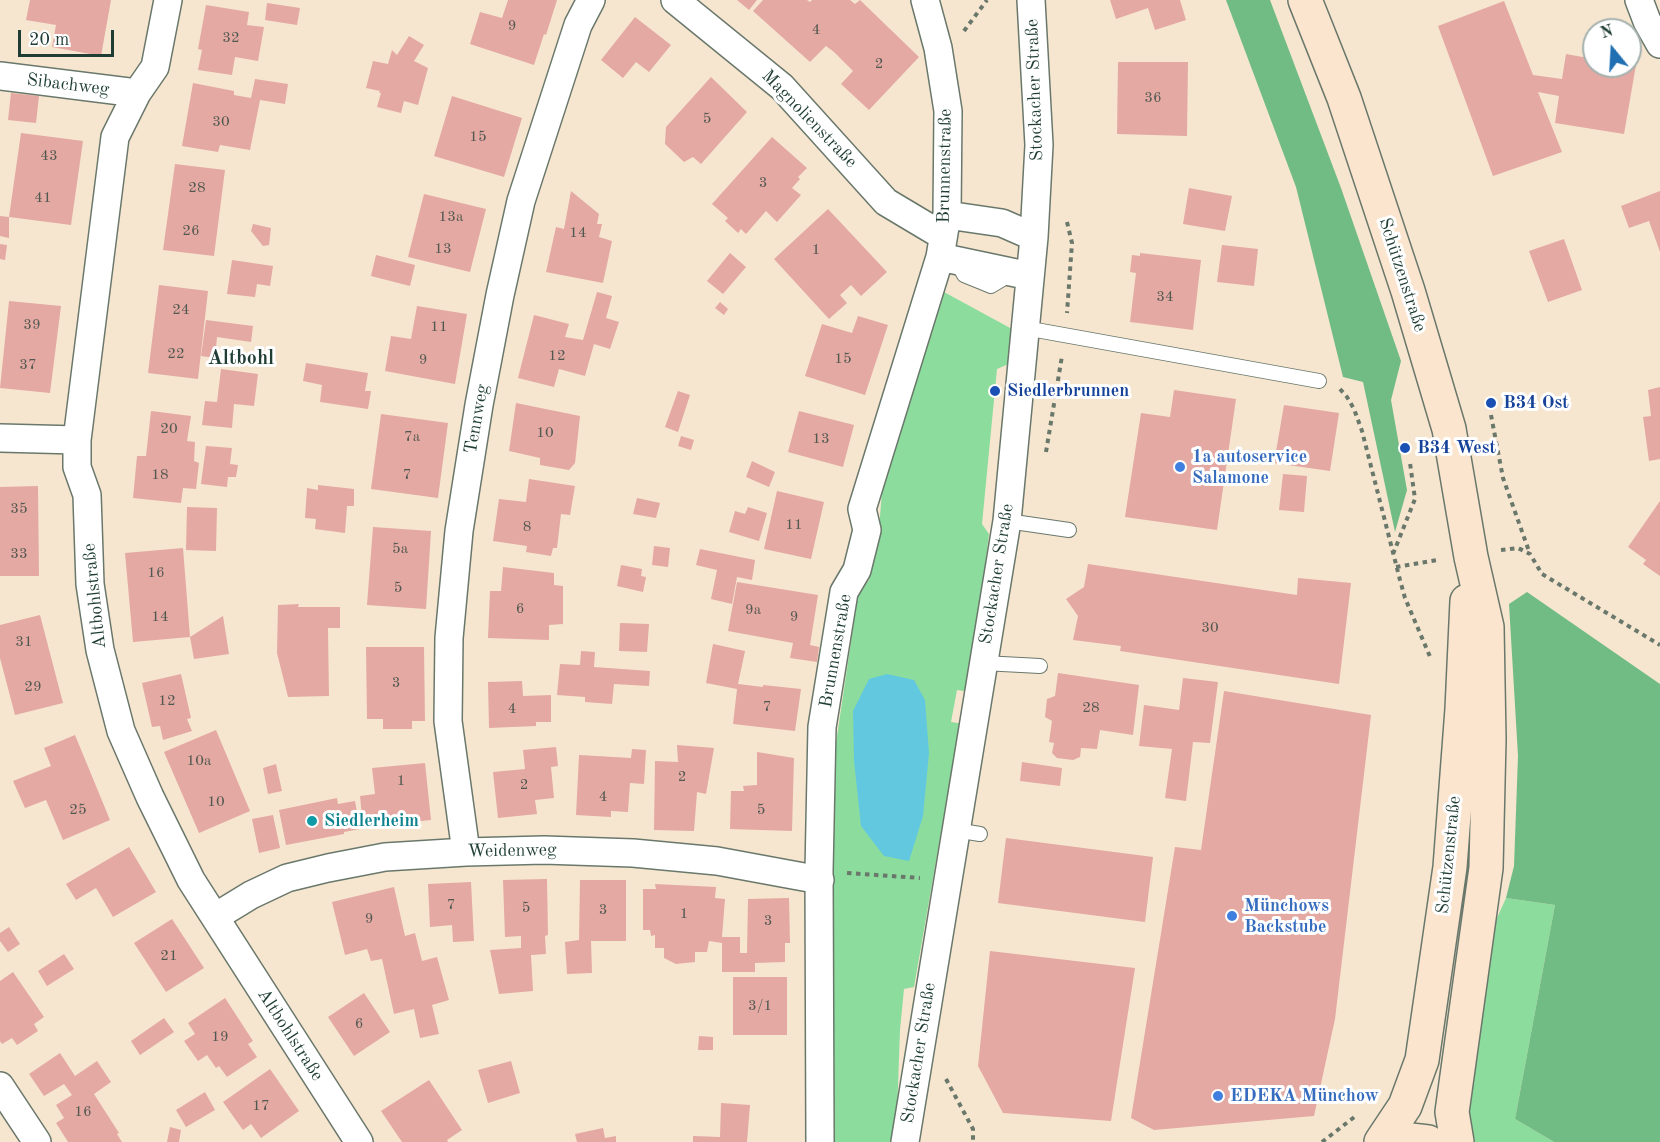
<!DOCTYPE html>
<meta charset="utf-8">
<style>
body{margin:0}
#map{position:relative;width:1660px;height:1142px;overflow:hidden;background:#f6e6d0;font-family:"Old Standard TT",serif}
canvas{display:block}
.north{position:absolute;left:1582px;top:18px;width:60px;height:60px;box-sizing:border-box;background:#fff;border:2px solid #a5b1ae;border-radius:50%;rotate:342deg;font-size:16px;font-weight:700;line-height:24px;text-align:center;color:#1f3d34}
.north::after{content:'';display:block;margin:auto;width:21px;height:27px;background:#1f6fb2;clip-path:polygon(50% 0,100% 100%,50% 72%,0 100%)}
.scale{position:absolute;left:18px;top:30px;width:96px;height:27px;box-sizing:border-box;border:3px solid #1f3d34;border-top:0;padding-left:8px;font-size:18px;line-height:21px;white-space:nowrap;color:#1f3d34;-webkit-text-stroke:4px #fff;paint-order:stroke}
</style>
<div id="map">
<canvas width="1660" height="1142"></canvas>
<div class="north">N</div>
<div class="scale">20 m</div>
</div>
<script>
const ctx = document.querySelector('canvas').getContext('2d');
ctx.lineJoin = 'round';
function fillPath(path, color) { ctx.fillStyle = color; ctx.fill(path, 'evenodd'); }
const toPath = rows => new Path2D(rows.map(r => 'M' + r).join(''));
function trace(path, color, width, dash) { ctx.strokeStyle = color; ctx.lineWidth = width; ctx.lineCap = dash ? 'butt' : 'round'; ctx.setLineDash(dash || []); ctx.stroke(path); }
function drawText(font, color, halo, rows, align = 'center') {
  ctx.font = font + ' "Old Standard TT",serif'; ctx.lineWidth = 6; ctx.setLineDash([]); ctx.textBaseline = 'middle'; ctx.strokeStyle = halo; ctx.fillStyle = color; for (const [text, x, y, turn = 0] of rows) {
    ctx.save(); ctx.translate(x, y); ctx.rotate((+turn || 0) * Math.PI / 180); ctx.textAlign = isNaN(turn) ? turn : align; if (halo) ctx.strokeText(text, 0, 0); ctx.fillText(text, 0, 0); ctx.restore();
  }
}
const green = toPath([
 [944,292,1012,329,1011,363,997,369,982,524,989,534,970,692,957,690,951,722,965,724,959,750,952,769,914,987,904,989,900,1030,896,1142,832,1142,832,770,858,595,869,580,879,529,882,491],
 [1506,898,1555,905,1515,1119,1554,1142,1475,1142,1466,1103,1487,940]
]);
const forest = toPath([
 [1226,0,1270,0,1341,188,1401,361,1391,400,1407,490,1395,532,1363,382,1343,377,1296,187],
 [1527,592,1660,684,1660,1142,1554,1142,1515,1119,1555,905,1506,898,1514,866,1518,756,1509,604]
]);
const water = toPath([
 [887,674,914,680,925,700,929,753,923,816,909,861,884,856,861,826,854,761,853,711,869,679]
]);
const building = toPath([
 [30,0,111,0,101,56,52,47,56,25,26,20],
 [508,0,557,0,546,35,544,34,534,65,470,44,480,12,502,18],
 [737,0,757,0,749,10],
 [763,0,807,0,810,2,812,0,850,0,855,4,860,0,919,57,869,110,841,84,853,71,834,52,826,46,810,62,753,11],
 [1110,0,1180,0,1186,20,1155,30,1148,8,1116,19],
 [1504,1,1533,75,1562,79,1566,54,1594,59,1594,66,1636,65,1624,134,1555,123,1559,96,1538,92,1562,152,1493,176,1438,26],
 [267,3,300,8,297,25,265,20],
 [206,5,249,12,247,25,264,27,258,61,235,57,232,75,198,70,202,50,198,49],
 [635,17,671,45,649,72,636,62,623,78,601,60],
 [409,36,424,45,414,61,428,68,418,105,404,101,401,113,377,107,381,93,379,93,380,91,366,88,373,61,388,64,392,50,397,55],
 [1118,62,1188,62,1187,136,1117,134],
 [711,77,747,112,701,164,693,157,684,162,665,144,666,127],
 [255,79,288,84,285,104,260,100,250,150,220,145,218,152,182,146,193,83,234,91,234,95,251,98],
 [11,93,39,96,36,123,8,120],
 [452,96,522,118,504,177,434,156],
 [21,133,83,141,71,225,9,217,9,238,0,236,0,216,9,217],
 [772,137,807,168,798,177,800,179,792,188,801,195,777,222,766,211,746,234,741,229,738,233,725,221,728,218,712,204],
 [175,164,225,170,214,256,163,250],
 [1189,188,1232,196,1225,231,1183,224],
 [571,191,599,214,597,224,602,224,599,237,612,241,603,283,546,272,556,227,564,229],
 [1660,191,1660,252,1649,221,1629,228,1621,206],
 [424,194,486,209,470,272,408,257],
 [828,209,887,272,861,296,851,285,840,295,847,303,829,319,774,259],
 [253,224,271,228,269,245,263,246,251,231],
 [1564,239,1582,290,1548,302,1529,251],
 [0,244,7,245,5,260,0,259],
 [1222,245,1258,249,1254,286,1217,282],
 [730,253,746,267,723,294,707,281],
 [1140,253,1201,260,1193,330,1130,322,1136,273,1130,272,1132,255,1140,256],
 [376,255,415,265,410,286,371,276],
 [232,260,273,266,270,286,257,284,255,297,227,294],
 [159,285,208,291,198,379,148,373],
 [597,292,612,296,606,318,619,322,610,349,594,344,585,376,559,369,554,387,518,378,534,315,569,324,565,337,583,340],
 [9,301,61,306,50,393,0,388],
 [720,302,728,309,724,315,715,308],
 [417,306,467,314,455,384,385,371,391,336,411,339],
 [858,316,888,325,865,395,805,376,822,324,852,333],
 [206,320,253,326,251,342,217,337,215,358,201,356],
 [306,363,368,373,365,391,371,391,368,409,320,402,322,385,303,381],
 [221,369,258,374,254,406,234,404,232,428,202,425,205,401,217,402],
 [1660,387,1660,459,1649,461,1643,417,1651,416,1648,390],
 [1174,390,1236,399,1217,530,1125,517,1141,413,1170,417],
 [678,391,690,395,678,432,665,427],
 [516,403,580,416,575,463,569,470,540,465,540,458,509,451],
 [1284,405,1339,413,1330,471,1274,463],
 [151,411,191,416,187,441,195,442,194,461,199,463,196,489,183,488,181,503,133,498,137,456,146,456],
 [799,411,854,425,843,467,788,452],
 [381,414,448,423,438,498,371,489],
 [681,436,694,440,691,450,678,446],
 [206,446,232,448,230,464,238,465,236,477,228,477,227,487,201,484],
 [752,461,775,472,769,487,746,477],
 [1283,474,1307,476,1304,512,1279,510],
 [529,479,575,486,570,515,561,514,557,548,553,548,551,556,526,552,527,546,493,541,499,499,526,502],
 [318,485,354,489,354,506,347,506,345,533,315,529,316,519,305,518,307,488,318,490],
 [38,486,39,576,0,576,0,487],
 [777,491,824,502,811,559,764,549],
 [637,498,660,503,656,518,633,514],
 [1660,501,1660,576,1643,564,1646,560,1628,547],
 [187,507,217,508,216,551,186,550],
 [748,507,767,513,759,541,729,532,735,511,745,514],
 [373,527,431,531,426,609,367,605],
 [654,546,670,548,668,567,652,565],
 [183,548,190,637,133,642,125,553],
 [700,549,755,560,752,580,737,577,732,604,711,599,717,570,696,565],
 [1088,564,1297,595,1298,578,1351,583,1339,684,1120,651,1121,646,1073,640,1078,616,1066,599,1084,587],
 [621,565,642,569,641,576,646,577,643,592,617,586],
 [503,567,554,573,554,585,563,586,563,624,549,625,549,640,488,638,490,591,501,591],
 [737,582,818,595,810,645,819,647,817,662,790,658,793,643,728,631],
 [299,604,298,607,340,607,340,628,328,628,329,696,288,697,277,653,278,605],
 [40,615,63,703,15,715,0,658,0,625],
 [223,616,229,654,194,659,190,637],
 [620,623,649,624,647,652,619,651],
 [713,644,745,651,738,684,763,687,763,685,801,689,795,731,733,724,737,689,706,683],
 [366,647,424,647,425,721,412,721,412,729,383,729,383,719,367,719],
 [581,651,595,652,594,667,650,671,649,686,614,684,612,704,585,702,585,697,557,695,560,664,580,665],
 [1058,673,1139,685,1133,735,1100,730,1097,749,1081,748,1080,757,1073,760,1057,758,1052,753,1054,743,1049,742,1052,721,1045,717,1047,699,1055,696],
 [181,674,191,718,187,719,192,731,163,740,160,726,152,727,142,683],
 [1183,678,1218,682,1210,743,1193,742,1186,801,1165,798,1172,749,1139,746,1144,705,1179,710],
 [522,681,523,696,551,695,551,722,536,722,536,726,489,728,488,682],
 [1224,691,1371,715,1335,1019,1314,1116,1154,1130,1131,1118,1175,847,1201,850],
 [216,730,250,811,199,833,164,752],
 [75,735,110,820,63,840,46,800,25,808,13,781,51,766,44,748],
 [677,745,714,748,706,794,697,792,694,831,654,830,655,761,678,762],
 [556,747,558,766,551,767,554,798,535,800,537,814,498,818,493,772,525,769,523,750],
 [632,749,646,750,644,784,630,783,628,812,611,811,611,817,576,815,579,755,631,758],
 [757,752,794,758,792,831,730,829,731,791,744,791,743,786,757,785],
 [1022,762,1062,768,1060,786,1020,781],
 [425,763,431,820,363,827,360,796,375,794,372,768],
 [276,764,282,791,268,794,263,768],
 [337,798,338,804,355,801,360,829,344,832,344,834,286,845,279,810],
 [273,815,280,848,259,853,252,819],
 [1006,838,1153,857,1145,922,998,903],
 [129,847,156,892,113,917,96,888,76,900,66,884],
 [547,879,548,935,545,936,546,954,531,955,533,991,499,994,490,950,521,948,521,936,505,937,503,880],
 [580,880,626,880,626,941,591,941,592,973,567,974,565,942,579,940],
 [471,882,474,941,453,942,452,925,430,927,428,884],
 [655,884,716,887,715,898,725,899,722,937,740,937,740,953,747,953,748,899,789,898,790,943,785,943,785,962,755,963,755,972,722,972,722,943,709,941,707,952,695,952,695,962,676,964,664,958,664,948,655,948,655,935,651,936,650,930,643,930,643,889,656,889],
 [394,887,405,936,415,933,422,961,437,957,449,1000,432,1005,439,1034,420,1038,414,1009,394,1014,382,959,371,961,367,949,345,955,332,902],
 [172,919,204,968,166,992,134,943],
 [9,927,20,944,8,952,0,941,0,933],
 [990,951,1135,968,1111,1121,1003,1113,978,1066],
 [64,954,74,969,47,986,38,971],
 [13,972,44,1017,34,1024,38,1031,17,1045,12,1038,2,1044,0,1041,0,981],
 [733,977,787,977,787,1035,733,1035],
 [364,993,390,1032,354,1056,328,1017],
 [225,998,253,1041,248,1044,257,1057,227,1077,219,1066,216,1068,207,1055,198,1061,184,1041,195,1034,188,1023],
 [164,1018,174,1032,140,1055,131,1041],
 [699,1036,713,1037,713,1050,698,1050],
 [60,1053,75,1076,97,1061,111,1082,94,1094,119,1133,117,1134,122,1142,68,1142,56,1123,64,1118,56,1105,72,1095,64,1084,44,1096,29,1074],
 [511,1061,520,1093,488,1103,478,1070],
 [270,1069,299,1111,261,1138,251,1124,243,1130,223,1102],
 [429,1080,462,1130,447,1140,448,1142,402,1142,381,1111],
 [205,1092,215,1110,186,1127,176,1110],
 [721,1103,750,1105,747,1142,693,1142,693,1136,720,1137],
 [170,1127,181,1130,179,1142,167,1142],
 [603,1128,605,1138,616,1136,616,1142,577,1142,575,1134]
]);
const path = toPath([
 [964,31,987,0],
 [1067,222,1072,243,1067,313],
 [1340,389,1347,397,1354,409,1362,431,1400,580,1405,598,1431,659],
 [1491,415,1503,478,1530,554],
 [1046,452,1062,356],
 [1501,550,1518,548,1530,554,1542,574,1660,645],
 [1393,554,1415,499,1410,463],
 [1396,567,1437,560],
 [847,873,920,878],
 [946,1079,973,1129,973,1142],
 [1322,1142,1357,1115]
]);
const service = toPath([
 [958,264,964,275,991,286,1011,274],
 [1025,328,1319,381],
 [1007,521,1069,530],
 [983,663,1040,666],
 [955,830,980,834]
]);
const minor = toPath([
 [168,0,155,67,137,93,115,137,77,440,77,467,87,495,90,584,100,650,121,731,150,797,191,880,359,1142],
 [675,0,782,87,886,202,943,236],
 [1639,0,1647,21,1660,44],
 [0,76,137,93],
 [947,215,1002,223,1034,237],
 [940,257,1030,276],
 [0,438,77,440],
 [466,852,448,721,449,638,459,531,479,405,500,295,521,201,578,25,591,0],
 [215,917,251,895,287,878,328,868,385,857,466,852,544,850,633,853,717,861,820,880],
 [0,1086,37,1142],
 [820,1142,819,871,822,727,844,592,857,570,867,530,862,509,940,257,947,215,948,111,938,48,925,0],
 [905,1142,1007,521,1034,237,1039,145,1031,0]
]);
const secondary = toPath([
 [1305,0,1344,98,1408,291,1449,429,1471,557,1487,627,1489,739,1486,868,1452,1112,1457,1142],
 [1381,1142,1405,1106,1422,1060,1450,867,1462,709,1467,601],
 [1382,1142,1402,1139,1428,1142]
]);
const markers = [
 [995,391,6,"#1a4fb4"],
 [1491,403,6,"#1a4fb4"],
 [1405,448,6,"#1a4fb4"],
 [1180,467,6,"#3f7fe0"],
 [312,821,6,"#0f9aa8"],
 [1232,916,6,"#3f7fe0"],
 [1218,1096,6,"#3f7fe0"]
];
const numberNames = [
 ["9",512,26],
 ["4",816,30],
 ["32",231,38],
 ["2",879,64],
 ["36",1153,98],
 ["5",707,119],
 ["30",221,122],
 ["15",478,137],
 ["43",49,156],
 ["3",763,183],
 ["28",197,188],
 ["41",43,198],
 ["13a",451,217],
 ["26",191,231],
 ["14",578,233],
 ["13",443,249],
 ["1",816,250],
 ["34",1165,297],
 ["24",181,310],
 ["39",32,325],
 ["11",439,327],
 ["22",176,354],
 ["12",557,356],
 ["15",843,359],
 ["9",423,360],
 ["37",28,365],
 ["20",169,429],
 ["10",545,433],
 ["7a",412,437],
 ["13",821,439],
 ["18",160,475],
 ["7",407,475],
 ["35",19,509],
 ["11",794,525],
 ["8",527,527],
 ["5a",400,549],
 ["33",19,554],
 ["16",156,573],
 ["5",398,588],
 ["6",520,609],
 ["9a",753,610],
 ["14",160,617],
 ["9",794,617],
 ["30",1210,628],
 ["31",24,642],
 ["3",396,683],
 ["29",33,687],
 ["12",167,701],
 ["7",767,707],
 ["28",1091,708],
 ["4",512,709],
 ["10a",199,761],
 ["2",682,777],
 ["1",401,781],
 ["2",524,785],
 ["4",603,797],
 ["10",216,802],
 ["25",78,810],
 ["5",761,810],
 ["7",451,905],
 ["5",526,908],
 ["3",603,910],
 ["1",684,914],
 ["9",369,919],
 ["3",768,921],
 ["21",169,956],
 ["3/1",760,1006],
 ["6",359,1024],
 ["19",220,1037],
 ["17",261,1106],
 ["16",83,1112]
];
const streetNames = [
 ["Sibachweg",68,85,7],
 ["Stockacher Straße",1035,90,-92],
 ["Magnolienstraße",809,119,46],
 ["Brunnenstraße",945,166,-89],
 ["Schützenstraße",1402,275,72],
 ["Tennweg",477,419,-80],
 ["Stockacher Straße",997,574,-81],
 ["Altbohlstraße",95,596,-96],
 ["Brunnenstraße",836,651,-80],
 ["Weidenweg",512,851,-1],
 ["Schützenstraße",1449,855,-84],
 ["Altbohlstraße",290,1035,57],
 ["Stockacher Straße",919,1053,-81]
];
const transitNames = [
 ["Siedlerbrunnen",1007,391],
 ["B34 Ost",1503,403],
 ["B34 West",1417,448]
];
const shopNames = [
 ["1a autoservice",1192,457],
 ["Salamone",1192,478],
 ["Münchows",1244,906],
 ["Backstube",1244,927],
 ["EDEKA Münchow",1230,1096]
];
const cultureNames = [
 ["Siedlerheim",324,821]
];
const neighbourhoodNames = [
 ["Altbohl",241,359]
];
fillPath(green, '#8cdd9d');
fillPath(forest, '#71bc84');
fillPath(water, '#62c8df');
fillPath(building, '#e4a9a2');
trace(service, '#6a786b', 16);
trace(minor, '#6a786b', 30);
trace(secondary, '#6a786b', 36);
trace(path, '#6a786b', 4, [4.5, 4.5]);
trace(service, '#fff', 14);
trace(minor, '#fff', 27);
trace(secondary, '#fbe5cf', 33);
for (const [x, y, r, color] of markers) { const dot = new Path2D(); dot.arc(x, y, r, 0, 2 * Math.PI); ctx.fillStyle = color; ctx.fill(dot); trace(dot, '#fff', 2); }
drawText('15px', '#505850', null, numberNames);
drawText('18px', '#1f3d34', '#fff', streetNames);
drawText('bold 18px', '#164399', '#fff', transitNames, 'left');
drawText('bold 18px', '#366cbe', '#fff', shopNames, 'left');
drawText('bold 18px', '#0d838f', '#fff', cultureNames, 'left');
drawText('bold 20px', '#1f3d34', '#fff', neighbourhoodNames);
</script>
